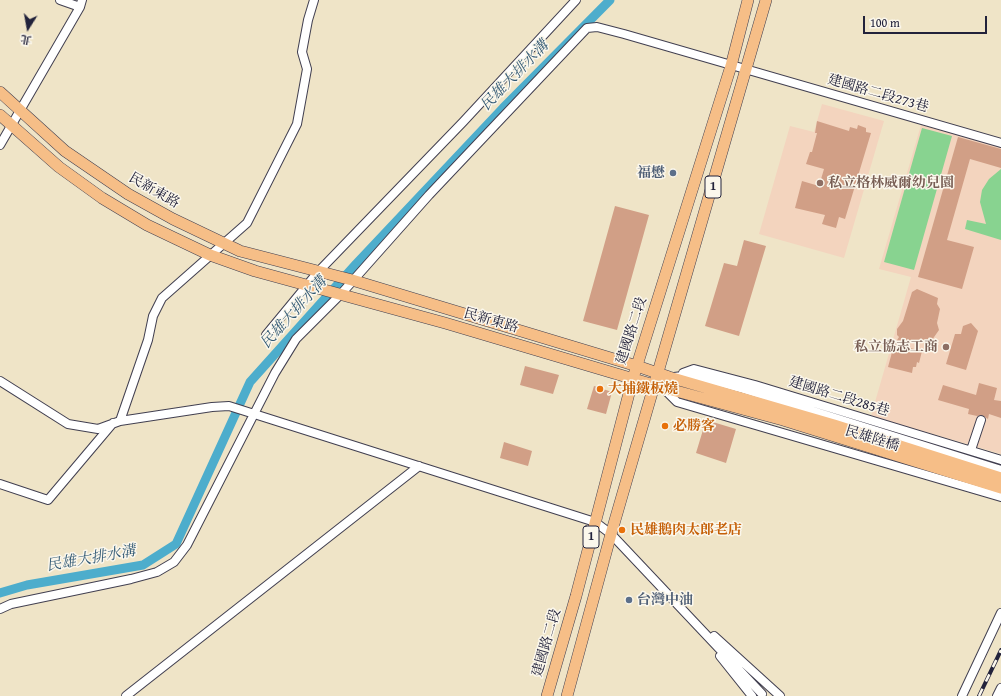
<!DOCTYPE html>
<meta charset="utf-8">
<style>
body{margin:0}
#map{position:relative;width:1001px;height:696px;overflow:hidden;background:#efe4c7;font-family:"Gentium Book Plus","Noto Serif TC",serif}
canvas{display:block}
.north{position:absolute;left:8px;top:8px;width:40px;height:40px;-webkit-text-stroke:3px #fbf7ec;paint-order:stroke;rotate:191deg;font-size:11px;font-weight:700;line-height:16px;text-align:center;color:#22223b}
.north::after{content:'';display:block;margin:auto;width:14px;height:18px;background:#22223b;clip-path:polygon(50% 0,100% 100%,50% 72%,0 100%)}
.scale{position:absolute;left:863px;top:16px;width:124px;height:18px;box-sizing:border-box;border:2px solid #22223b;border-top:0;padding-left:5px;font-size:12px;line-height:14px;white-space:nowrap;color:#22223b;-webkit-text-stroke:3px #fbf7ec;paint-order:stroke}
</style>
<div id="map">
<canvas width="1001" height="696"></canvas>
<div class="north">北</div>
<div class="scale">100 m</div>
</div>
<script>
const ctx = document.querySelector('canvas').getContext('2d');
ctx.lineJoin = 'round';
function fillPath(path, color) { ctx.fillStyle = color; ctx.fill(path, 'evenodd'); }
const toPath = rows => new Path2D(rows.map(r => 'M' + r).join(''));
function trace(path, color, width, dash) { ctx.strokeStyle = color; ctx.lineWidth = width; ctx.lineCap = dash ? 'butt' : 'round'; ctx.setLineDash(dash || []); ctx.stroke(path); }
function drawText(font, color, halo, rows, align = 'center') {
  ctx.font = font + ' "Gentium Book Plus","Noto Serif TC",serif'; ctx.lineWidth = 3; ctx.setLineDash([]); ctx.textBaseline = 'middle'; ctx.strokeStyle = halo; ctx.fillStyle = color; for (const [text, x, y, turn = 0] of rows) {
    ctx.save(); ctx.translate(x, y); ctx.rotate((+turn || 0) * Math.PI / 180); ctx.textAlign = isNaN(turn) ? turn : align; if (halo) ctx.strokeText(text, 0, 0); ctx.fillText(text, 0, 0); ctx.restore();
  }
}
const built = toPath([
 [822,104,884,121,844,258,759,234,790,126,814,132],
 [921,125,1001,147,1001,454,871,416,911,277,879,269]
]);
const green = toPath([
 [922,128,952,136,914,270,884,262],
 [1001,169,1001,240,965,229,967,220,986,224,980,202,982,190,989,179]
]);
const canal = toPath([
 [0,593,27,585,143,565,176,544,250,382,356,264,503,108,610,0]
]);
const building = toPath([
 [817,121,849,131,850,127,857,129,858,125,866,128,866,132,871,133,845,219,839,217,836,228,822,224,825,215,795,208,802,181,819,186,824,169,806,164,810,152,812,152,817,133,815,133],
 [958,137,1001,149,1001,168,970,159,947,240,974,247,962,289,918,277],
 [615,206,649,215,617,330,583,321],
 [744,240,766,246,739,336,705,326,724,263,737,266],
 [917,289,938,298,937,304,940,309,937,323,939,330,932,340,898,345,922,351,919,363,917,362,916,367,913,367,912,373,888,367,894,345,899,337,897,335,897,329,903,321,912,292],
 [971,323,978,331,966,370,946,364,955,334,961,334,963,326],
 [525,366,559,375,553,394,520,385],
 [979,383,997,388,994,400,1001,401,1001,418,989,414,988,419,982,415,977,416,968,414,969,409,938,400,943,385,976,395],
 [594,386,612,392,606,414,587,409],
 [706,420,736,429,726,463,696,453],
 [504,442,532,451,528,466,500,458]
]);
const minor = toPath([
 [60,0,80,7],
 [0,145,80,7,82,0],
 [266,335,318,272,463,122,576,0],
 [683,373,694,369,755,385,1001,460],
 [674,377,691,375,743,389,1001,470],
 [0,381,68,424,98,429,120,421,212,407,229,406,595,522,611,534,762,694],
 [663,388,677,402,1001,497],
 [120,421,148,340,153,316,162,298,247,223,297,124,307,69,302,52,308,20,314,0],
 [971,450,981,420],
 [0,484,48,500,113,423],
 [0,609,11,604,131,579,157,572,174,562,187,545,275,373,296,339,341,294,429,195,587,28,597,27,624,34,1001,143],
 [714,636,780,696],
 [720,656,752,696],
 [126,696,419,466],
 [962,696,1001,613],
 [997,696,1001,688]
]);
const major = toPath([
 [0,92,65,151,128,194,173,219,240,251,352,280,637,366,669,377,834,425,1001,478],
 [0,115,59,167,102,198,147,225,210,255,255,271,445,323,654,385,783,420,1001,488],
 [547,696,576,596,633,378,731,66,748,0],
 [567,696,611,534,766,0]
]);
const rail = toPath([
 [979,696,1001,650]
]);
const markers = [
 [673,173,4,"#5c6f8a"],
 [820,183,4,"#8d6e63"],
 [946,347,4,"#8d6e63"],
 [600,389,4,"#e8710a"],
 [665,426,4,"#e8710a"],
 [622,530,4,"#e8710a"],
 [629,600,4,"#5c6f8a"]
];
const shields = [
 [713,187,16],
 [591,537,16]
];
const shieldNames = [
 ["1",713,187],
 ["1",591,537]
];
const streetNames = [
 ["建國路二段273巷",878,94,16],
 ["民新東路",154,191,30],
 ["民新東路",491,321,16],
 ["建國路二段",632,331,-72],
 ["建國路二段285巷",839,397,17],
 ["民雄陸橋",872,439,17],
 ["建國路二段",547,643,-74]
];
const serviceNames = [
 ["福懋",665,173],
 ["台灣中油",637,600,"left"]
];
const educationNames = [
 ["私立格林威爾幼兒園",828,183],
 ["私立協志工商",938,347,"right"]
];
const foodNames = [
 ["大埔鐵板燒",608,389],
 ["必勝客",673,426],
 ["民雄鵝肉太郎老店",630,530]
];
const waterNames = [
 ["民雄大排水溝",515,76,-46],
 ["民雄大排水溝",294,313,-48],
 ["民雄大排水溝",91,559,-10]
];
fillPath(built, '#f3d4be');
fillPath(green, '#88d390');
trace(canal, '#4dadcc', 9);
fillPath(building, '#d19f86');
trace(minor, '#413f50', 10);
trace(major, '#413f50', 12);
trace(minor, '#fff', 8);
trace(major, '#f6be87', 11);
trace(rail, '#22223b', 4);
trace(rail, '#fbf7ec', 2.5, [8]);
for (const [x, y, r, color] of markers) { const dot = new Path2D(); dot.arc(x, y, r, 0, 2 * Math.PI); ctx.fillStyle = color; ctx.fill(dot); trace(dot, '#fbf7ec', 1.5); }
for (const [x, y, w] of shields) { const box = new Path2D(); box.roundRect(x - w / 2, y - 11, w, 22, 3); ctx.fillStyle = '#fbf7ec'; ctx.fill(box); trace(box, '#22223b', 1); }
drawText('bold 13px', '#22223b', null, shieldNames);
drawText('14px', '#22223b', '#fbf7ec', streetNames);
drawText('bold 14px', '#4e5e75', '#fbf7ec', serviceNames, 'right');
drawText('bold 14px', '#785e54', '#fbf7ec', educationNames, 'left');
drawText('bold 14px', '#c56008', '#fbf7ec', foodNames, 'left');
drawText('italic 15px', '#335a75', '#fbf7ec', waterNames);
</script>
